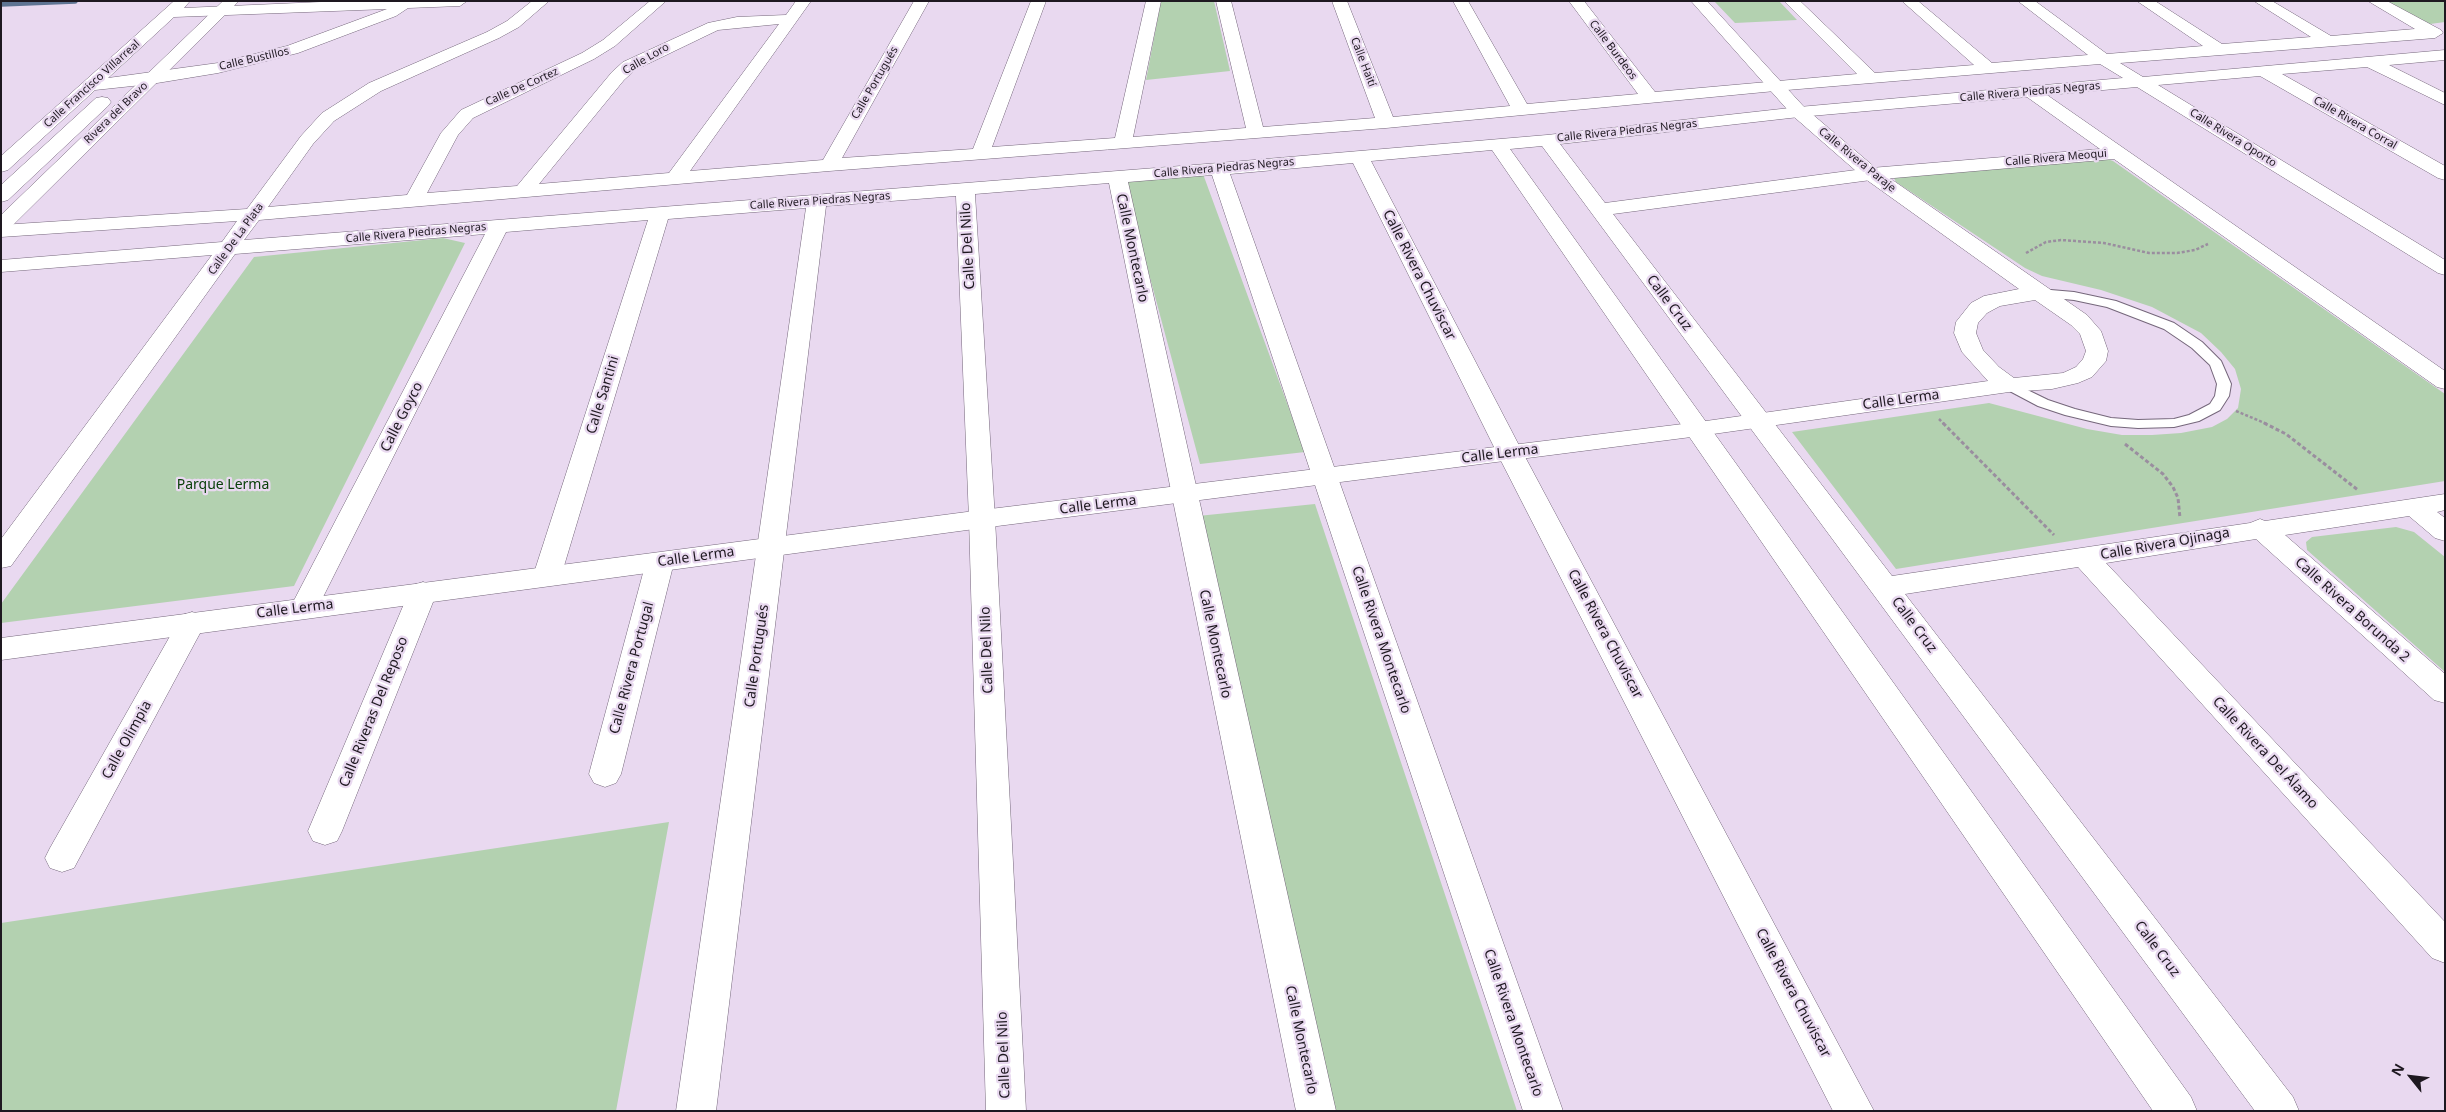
<!DOCTYPE html>
<meta charset="utf-8">
<style>
body{margin:0}
#map{position:relative;width:2446px;height:1112px;overflow:hidden;background:#e9d9f0;font-family:"Noto Sans",sans-serif}
canvas{display:block}
.frame{position:absolute;inset:0;border:2px solid #1e1820;pointer-events:none}
.north{position:absolute;left:2386px;top:1052px;width:50px;height:50px;-webkit-text-stroke:4px #e9d9f0;paint-order:stroke;rotate:299deg;font-size:14px;font-weight:700;line-height:20px;text-align:center;color:#1e1820}
.north::after{content:'';display:block;margin:auto;width:18px;height:22px;background:#1e1820;clip-path:polygon(50% 0,100% 100%,50% 72%,0 100%)}
</style>
<div id="map">
<canvas width="2446" height="1112"></canvas>
<div class="frame"></div>
<div class="north">N</div>
</div>
<script>
const ctx = document.querySelector('canvas').getContext('2d');
ctx.lineJoin = 'round';
function fillPath(path, color) { ctx.fillStyle = color; ctx.fill(path, 'evenodd'); }
const toPath = rows => new Path2D(rows.map(r => 'M' + r).join(''));
function trace(path, color, width, dash) { ctx.strokeStyle = color; ctx.lineWidth = width; ctx.lineCap = dash ? 'butt' : 'round'; ctx.setLineDash(dash || []); ctx.stroke(path); }
function drawText(font, color, halo, rows, align = 'center') {
  ctx.font = font + ' "Noto Sans",sans-serif'; ctx.lineWidth = 4.5; ctx.setLineDash([]); ctx.textBaseline = 'middle'; ctx.strokeStyle = halo; ctx.fillStyle = color; for (const [text, x, y, turn = 0] of rows) {
    ctx.save(); ctx.translate(x, y); ctx.rotate((+turn || 0) * Math.PI / 180); ctx.textAlign = isNaN(turn) ? turn : align; if (halo) ctx.strokeText(text, 0, 0); ctx.fillText(text, 0, 0); ctx.restore();
  }
}
const green = toPath([
 [1161,1,1214,1,1230,71,1146,80],
 [1714,1,1779,1,1797,20,1735,23],
 [2386,1,2445,1,2445,22,2430,24],
 [2101,157,2113,161,2445,394,2445,481,1896,569,1792,432,1989,403,2087,429,2122,435,2152,435,2181,433,2212,427,2227,419,2238,408,2241,389,2235,369,2221,352,2201,333,2152,307,2101,290,2042,276,2025,268,1896,182,1893,176],
 [1203,174,1305,452,1200,464,1124,181],
 [443,238,465,243,294,586,1,623,1,604,254,257],
 [1315,504,1517,1111,1336,1111,1198,516],
 [2396,527,2414,532,2445,557,2445,672,2307,550,2306,542,2312,537],
 [669,822,616,1111,1,1111,1,923]
]);
const stream = toPath([
 [1,4,75,1]
]);
const pathFar1 = toPath([
 [2026,253,2046,242,2061,240,2104,243,2149,253,2177,253,2195,250,2208,244],
 [2236,411,2267,424],
 [1939,419,1944,424]
]);
const path = toPath([
 [1943,423,2054,535],
 [2264,423,2286,434,2358,490],
 [2125,444,2163,474,2173,487,2178,498,2180,518]
]);
const lane = toPath([
 [2039,289,2074,292,2116,301,2174,323,2202,342,2221,361,2231,384,2229,396,2220,410,2199,421,2174,427,2138,428,2111,426,2065,415,2038,406,2004,388,2002,385,2004,382,2009,381,2048,400,2075,409,2111,418,2138,420,2174,419,2189,415,2210,404,2215,396,2217,384,2210,365,2192,348,2164,329,2107,307,2074,300,2034,296,2033,293,2039,289]
]);
const street = toPath([
 [174,1,190,1,184,8,344,1,467,1,460,6,408,8,396,16,298,53,218,73,151,84,95,90,8,170,1,172,1,156,174,1],
 [387,9,287,46,218,63,108,78,174,17,387,9],
 [532,1,549,1,519,27,499,38,381,91,334,121,313,144,268,207,407,195,441,133,461,110,582,53,603,40,650,1,666,1,615,46,594,59,473,118,458,135,427,193,517,186,612,72,623,62,708,23,737,17,786,15,796,1,811,1,690,171,823,160,914,1,929,1,842,158,973,149,1031,1,1046,1,992,147,1115,138,1146,1,1161,1,1133,137,1246,128,1216,1,1231,1,1263,127,1375,118,1332,1,1347,1,1393,117,1510,106,1453,1,1468,1,1527,104,1638,94,1569,1,1584,1,1655,92,1857,74,1784,1,1800,1,1875,73,1974,65,1902,1,1918,1,1992,63,2088,55,2018,1,2035,1,2107,54,2203,46,2137,1,2155,1,2222,44,2311,37,2254,1,2272,1,2331,36,2415,29,2368,1,2387,1,2441,30,2443,33,2435,38,2120,63,2143,77,2445,50,2445,60,2389,65,2445,93,2445,105,2367,67,2282,74,2445,166,2445,180,2438,178,2260,76,2158,85,2445,260,2445,275,2438,273,2137,87,2047,95,2445,371,2445,389,2437,387,2114,159,1871,180,1613,214,1892,576,2250,523,2260,519,2265,521,2445,494,2445,510,2437,512,2445,518,2445,541,2435,538,2409,516,2285,535,2445,674,2445,703,2434,700,2256,539,2106,563,2445,922,2445,963,2432,958,2078,567,1905,594,2293,1097,2299,1111,2255,1111,1542,146,1510,149,2191,1097,2197,1111,2153,1111,1492,150,1371,161,1523,453,1874,1111,1833,1111,1497,453,1353,163,1230,174,1563,1111,1523,1111,1212,175,1128,182,1336,1111,1296,1111,1109,183,975,194,995,519,1026,1111,986,1111,969,519,956,196,826,206,716,1111,676,1111,806,208,668,219,561,576,557,583,547,586,537,583,533,576,648,220,506,232,314,615,304,618,294,615,290,608,485,234,235,254,11,566,1,568,1,539,212,255,1,272,1,260,222,242,237,221,1,237,1,225,247,209,301,136,322,113,369,83,487,32,507,21,532,1],
 [779,24,669,173,539,184,624,80,635,70,718,30,779,24],
 [2100,64,2123,78,1799,107,1547,135,1219,163,244,240,259,220,829,171,1386,128,1775,91,2100,64],
 [2027,97,2100,149,1871,168,1605,203,1560,144,1799,117,2027,97],
 [660,553,670,555,674,562,621,774,616,783,605,787,594,783,589,774,646,562,650,555,660,553],
 [423,582,433,585,437,592,342,831,337,841,325,845,313,841,308,831,409,592,413,585,423,582],
 [192,612,202,615,206,622,74,868,62,872,50,868,45,858,50,848,182,615,192,612]
]);
const secondary = toPath([
 [223,1,239,1,8,230,1,232,1,215,223,1],
 [1691,1,1707,1,1805,108,1878,170,2087,315,2101,331,2108,351,2106,361,2092,377,2078,383,2052,389,2009,392,1699,436,982,528,1,660,1,638,982,510,1699,422,1988,381,1962,352,1954,333,1956,322,1971,303,1984,296,2019,289,1864,178,1793,116,1691,1],
 [2035,300,2071,325,2080,334,2086,351,2083,359,2076,367,2063,373,2014,378,1999,367,1983,350,1976,333,1978,323,1987,313,2000,306,2035,300],
 [102,97,108,98,111,102,108,106,8,200,1,202,1,185,96,98,102,97]
]);
const farStreetnames = [
 ["Calle Burdeos",1613,50,53],
 ["Calle Bustillos",254,59,-13],
 ["Calle Loro",646,59,-30],
 ["Calle Haití",1363,62,69],
 ["Calle Portugués",875,83,-60],
 ["Calle Francisco Villarreal",92,84,-42],
 ["Calle De Cortez",522,87,-24],
 ["Calle Rivera Piedras Negras",2030,92,-5],
 ["Rivera del Bravo",116,113,-44],
 ["Calle Rivera Corral",2355,123,30],
 ["Calle Rivera Piedras Negras",1627,131,-6],
 ["Calle Rivera Oporto",2233,138,32],
 ["Calle Rivera Meoqui",2056,158,-5],
 ["Calle Rivera Paraje",1857,160,39],
 ["Calle Rivera Piedras Negras",1224,168,-5],
 ["Calle Rivera Piedras Negras",820,201,-4],
 ["Calle Rivera Piedras Negras",416,233,-5],
 ["Calle De La Plata",236,239,-54]
];
const streetNames = [
 ["Calle Del Nilo",968,246,-93],
 ["Calle Montecarlo",1132,248,78],
 ["Calle Rivera Chuviscar",1419,275,63],
 ["Calle Cruz",1669,303,53],
 ["Calle Santini",603,395,-73],
 ["Calle Lerma",1901,400,-8],
 ["Calle Goyco",402,417,-63],
 ["Calle Lerma",1500,454,-7],
 ["Calle Lerma",1098,505,-7],
 ["Calle Rivera Ojinaga",2165,544,-10],
 ["Calle Lerma",696,557,-8],
 ["Calle Lerma",295,609,-7],
 ["Calle Rivera Borunda 2",2352,610,42],
 ["Calle Cruz",1914,625,53],
 ["Calle Rivera Chuviscar",1605,634,62],
 ["Calle Rivera Montecarlo",1381,640,71],
 ["Calle Montecarlo",1215,644,78],
 ["Calle Del Nilo",987,650,-92],
 ["Calle Portugués",757,656,-82],
 ["Calle Rivera Portugal",632,668,-75],
 ["Calle Riveras Del Reposo",374,712,-68],
 ["Calle Olimpia",127,740,-61],
 ["Calle Rivera Del Álamo",2265,753,47],
 ["Calle Cruz",2157,949,53],
 ["Calle Rivera Chuviscar",1793,993,62],
 ["Calle Rivera Montecarlo",1513,1023,71],
 ["Calle Montecarlo",1301,1040,78],
 ["Calle Del Nilo",1004,1055,-92]
];
const parkNames = [
 ["Parque Lerma",223,485]
];
fillPath(green, '#b3d1b0');
trace(stream, '#5e7493', 5.5);
trace(lane, '#75677b', 2);
trace(street, '#75677b', 1);
trace(secondary, '#75677b', 1);
trace(pathFar1, '#9a8e9f', 2.5, [3, 2]);
trace(path, '#9a8e9f', 3, [4, 2.5]);
fillPath(lane, '#fff');
fillPath(street, '#fff');
fillPath(secondary, '#fff');
drawText('11px', '#1e1820', '#e9d9f0', farStreetnames);
drawText('14px', '#1e1820', '#e9d9f0', streetNames);
drawText('14px', '#0a400a', '#e9d9f0', parkNames);
</script>
